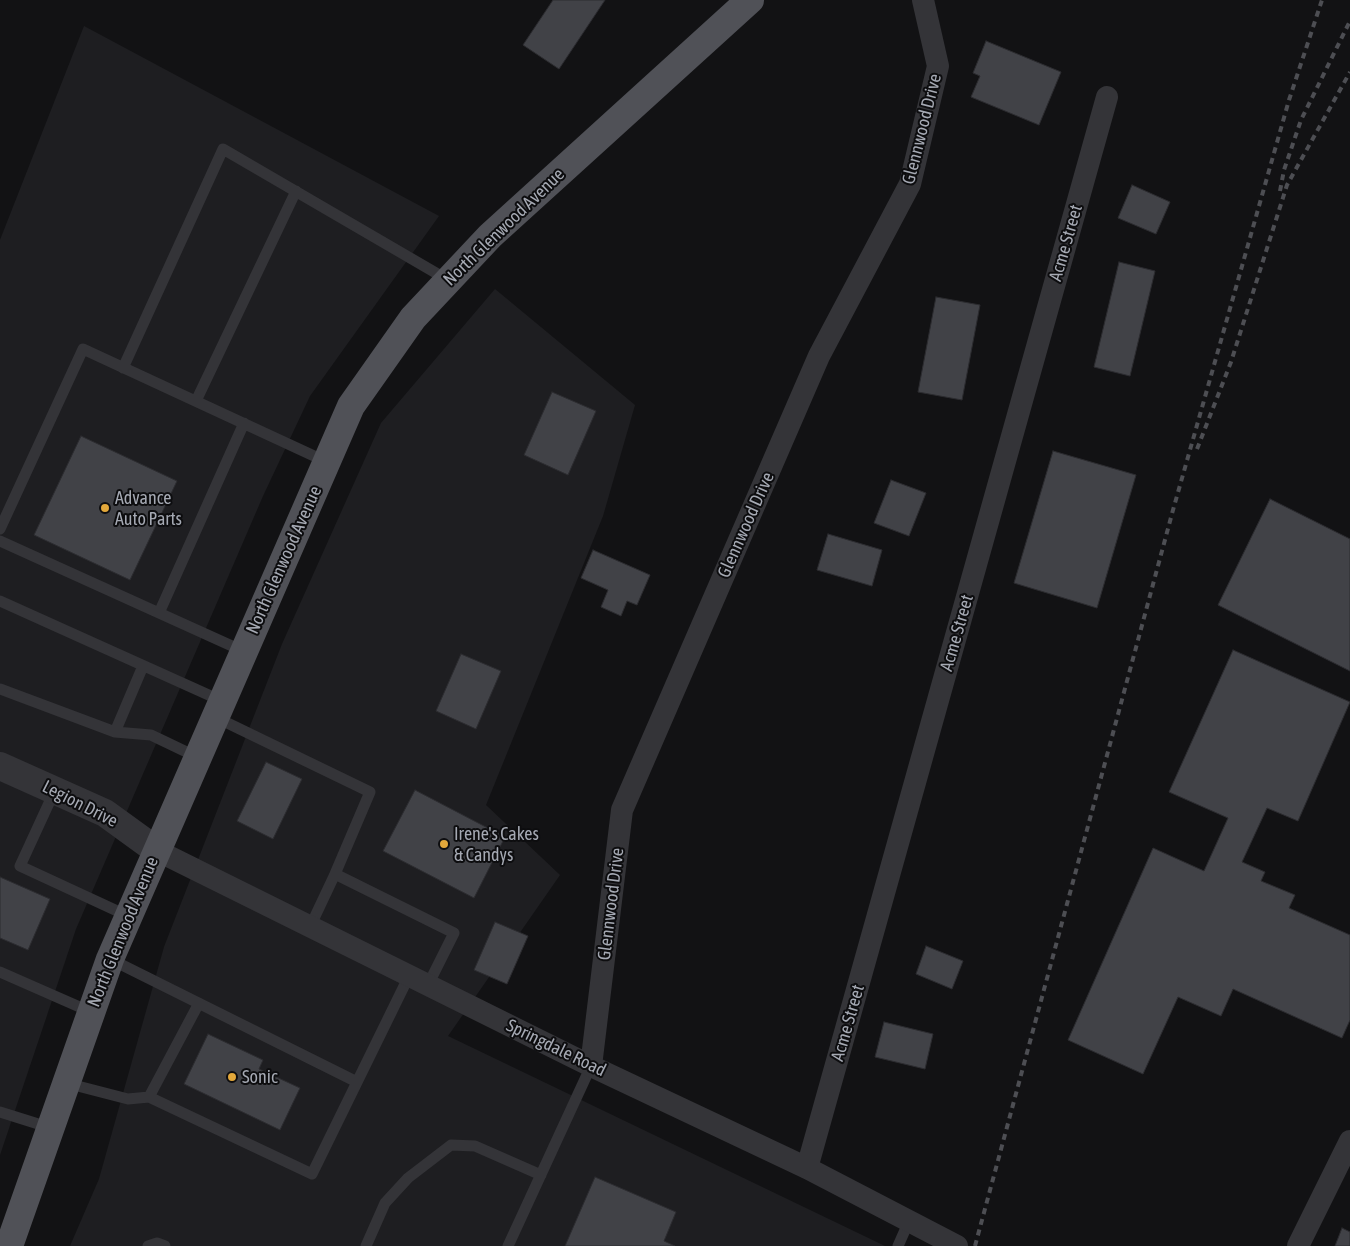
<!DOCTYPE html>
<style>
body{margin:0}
canvas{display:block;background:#121214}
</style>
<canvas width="1350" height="1246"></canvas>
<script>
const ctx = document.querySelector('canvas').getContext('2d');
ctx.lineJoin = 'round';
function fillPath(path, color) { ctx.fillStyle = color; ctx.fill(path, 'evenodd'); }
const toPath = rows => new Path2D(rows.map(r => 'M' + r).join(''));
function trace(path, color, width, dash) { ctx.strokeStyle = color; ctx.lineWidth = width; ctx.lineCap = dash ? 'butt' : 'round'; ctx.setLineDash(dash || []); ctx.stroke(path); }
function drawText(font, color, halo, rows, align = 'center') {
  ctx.font = font + ' "Asap Condensed",sans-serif'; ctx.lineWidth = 4; ctx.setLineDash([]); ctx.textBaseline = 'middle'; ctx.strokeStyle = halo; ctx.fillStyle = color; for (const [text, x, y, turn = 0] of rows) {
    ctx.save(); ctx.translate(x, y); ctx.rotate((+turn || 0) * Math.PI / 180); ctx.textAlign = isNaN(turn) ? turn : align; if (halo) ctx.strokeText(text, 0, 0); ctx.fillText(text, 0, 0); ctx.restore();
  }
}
const built = toPath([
 [84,26,439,216,310,396,263,496,76,929,0,1155,0,240],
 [495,289,635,405,603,516,486,805,560,875,448,1036,885,1246,70,1246,99,1179,164,947,282,644,381,423]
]);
const building = toPath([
 [553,0,605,0,559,69,523,45,553,0],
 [986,41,1061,72,1039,125,971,97,980,76,973,73,986,41],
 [1132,185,1170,202,1156,234,1118,218,1132,185],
 [1119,262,1155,271,1130,376,1094,367,1119,262],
 [936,297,980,305,962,400,918,392,936,297],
 [552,392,596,411,568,475,524,455,552,392],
 [81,436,177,481,130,580,34,535,81,436],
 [1053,451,1136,475,1097,608,1014,583,1053,451],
 [891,480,926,493,909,536,874,523,891,480],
 [1270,499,1350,539,1350,671,1218,605,1270,499],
 [828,534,882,550,872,586,817,570,828,534],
 [593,550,650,575,637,605,627,601,621,616,601,607,608,590,581,578,593,550],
 [1233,650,1350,702,1298,821,1267,808,1242,862,1265,872,1261,881,1295,895,1289,908,1350,935,1350,1020,1342,1038,1233,989,1221,1016,1178,997,1143,1074,1068,1040,1153,848,1204,871,1228,818,1169,792,1233,650],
 [461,654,501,671,476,729,436,711,461,654],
 [266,762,302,779,273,839,237,821,266,762],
 [415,790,505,837,474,898,383,851,415,790],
 [0,877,50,899,28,950,0,938,0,877],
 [495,922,528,936,507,984,474,970,495,922],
 [926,946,963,961,952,989,916,974,926,946],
 [884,1022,933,1034,925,1069,875,1057,884,1022],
 [208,1034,263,1060,259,1069,300,1088,280,1130,184,1084,208,1034],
 [595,1177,676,1212,664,1241,675,1246,565,1246,595,1177],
 [1342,1228,1350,1232,1350,1246,1335,1246,1342,1228]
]);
const service = toPath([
 [123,368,223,149,448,280],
 [196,401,296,191],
 [0,529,83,349,327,462],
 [0,541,243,651],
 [0,601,222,701],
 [159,613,244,423],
 [0,689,115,732,143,666],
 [215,717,370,792,335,874],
 [115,732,151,735,197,757],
 [55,790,20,866,128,916],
 [310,927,335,874,454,933,428,985],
 [110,959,357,1082],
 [0,972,91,1012],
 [66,1083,128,1099,149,1097,312,1174,409,976],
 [149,1097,199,1003],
 [0,1112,51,1128],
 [148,1246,157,1243,165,1246],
 [366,1246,385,1203,408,1178,451,1145,475,1146,541,1175],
 [508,1246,591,1066],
 [898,1246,909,1221]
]);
const minor = toPath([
 [156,850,591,1066,807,1168,957,1246],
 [591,1066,622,810,819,356,910,184,938,66,923,0],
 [807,1168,1107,97],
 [1298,1246,1350,1141]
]);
const tertiary = toPath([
 [0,766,105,813,156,850]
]);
const primary = toPath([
 [9,1246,110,959,351,406,413,318,490,236,750,0]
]);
const rail = toPath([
 [1280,191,1284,170,1301,120,1350,21],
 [1197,449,1231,362,1287,185,1350,72],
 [975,1246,1173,510,1289,100,1322,0]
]);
const markers = [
 [105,508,5,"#e3a83b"],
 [444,844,5,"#e3a83b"],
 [232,1077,5,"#e3a83b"]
];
const streetNames = [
 ["Glennwood Drive",922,129,-76],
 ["North Glenwood Avenue",504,227,-44],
 ["Acme Street",1066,243,-74],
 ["Glennwood Drive",746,525,-66],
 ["North Glenwood Avenue",284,560,-66],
 ["Acme Street",957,633,-74],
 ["Legion Drive",80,804,27],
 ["Glennwood Drive",611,904,-83],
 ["North Glenwood Avenue",123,932,-68],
 ["Acme Street",848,1023,-74],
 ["Springdale Road",556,1048,26]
];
const poiNames = [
 ["Advance",115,498],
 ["Auto Parts",115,519],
 ["Irene's Cakes",454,834],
 ["& Candys",454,855],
 ["Sonic",242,1077]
];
fillPath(built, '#1e1e21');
fillPath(building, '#414247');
trace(building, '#2c2c30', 1);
trace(service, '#343438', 11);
trace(minor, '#343438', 22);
trace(tertiary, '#343438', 28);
trace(primary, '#505157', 28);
trace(rail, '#4d4e53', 4, [6, 5]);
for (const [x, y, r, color] of markers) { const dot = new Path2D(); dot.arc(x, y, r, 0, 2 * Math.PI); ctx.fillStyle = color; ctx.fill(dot); trace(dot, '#0d0d0f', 2); }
drawText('18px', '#a5a9b3', '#0d0d0f', streetNames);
drawText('18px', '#a5a9b3', '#0d0d0f', poiNames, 'left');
</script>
